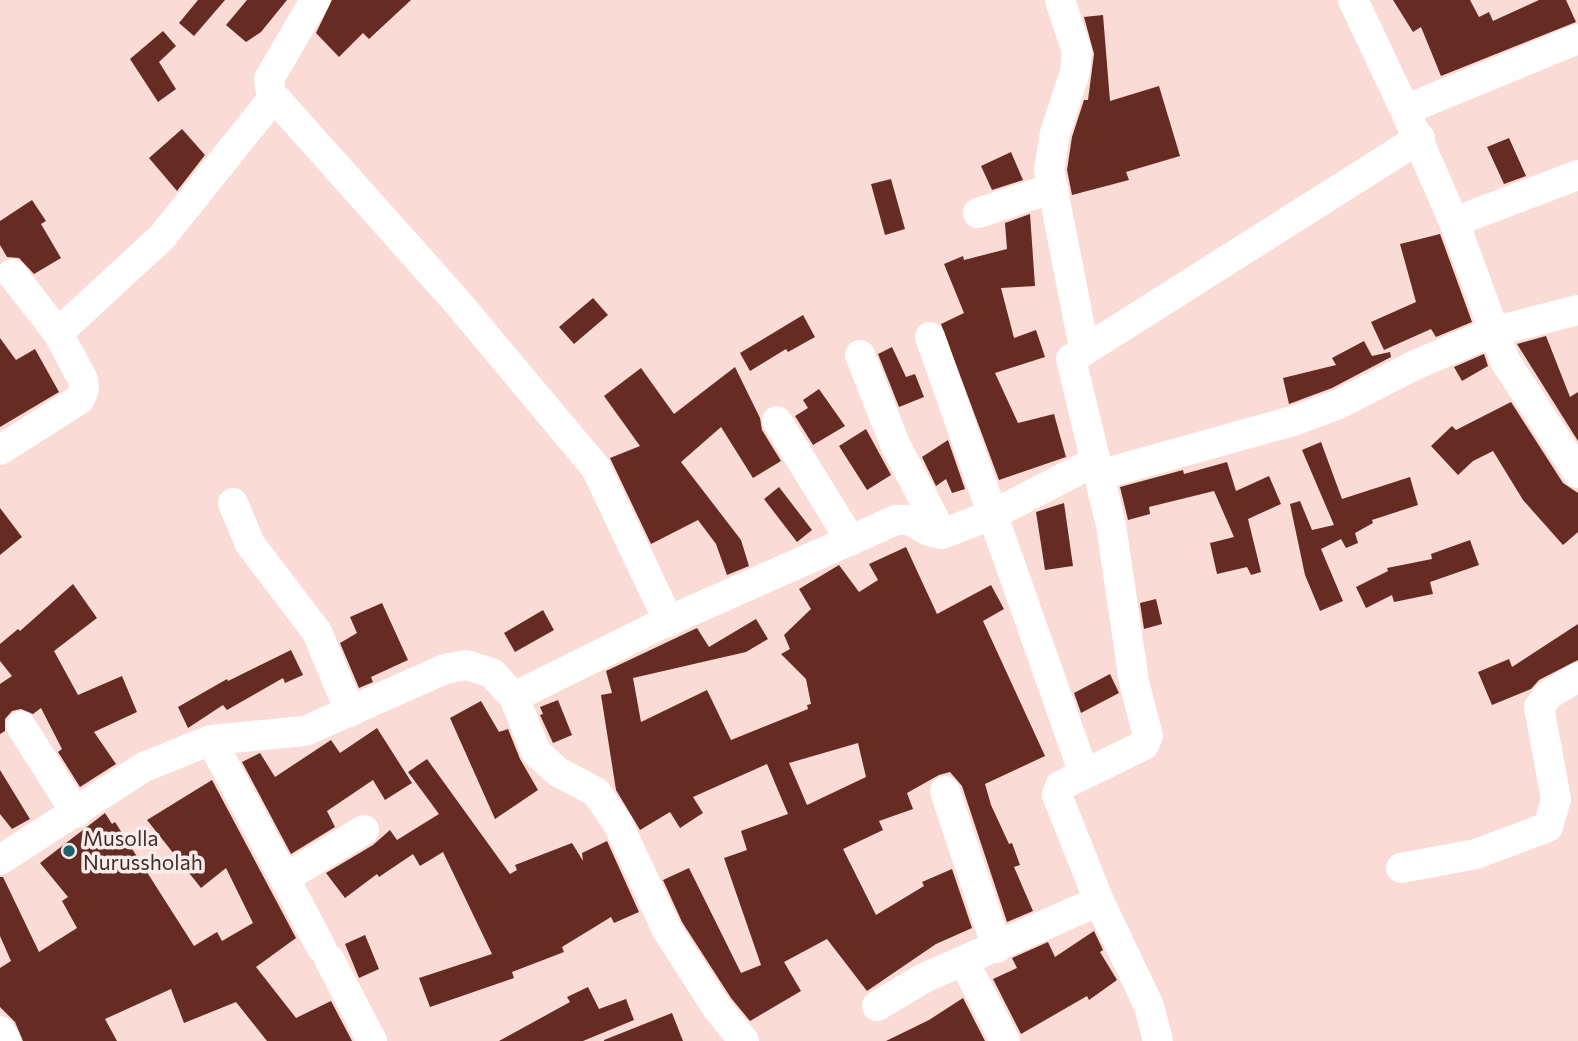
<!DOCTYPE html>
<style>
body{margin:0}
canvas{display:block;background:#fbdbd5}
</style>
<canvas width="1578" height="1041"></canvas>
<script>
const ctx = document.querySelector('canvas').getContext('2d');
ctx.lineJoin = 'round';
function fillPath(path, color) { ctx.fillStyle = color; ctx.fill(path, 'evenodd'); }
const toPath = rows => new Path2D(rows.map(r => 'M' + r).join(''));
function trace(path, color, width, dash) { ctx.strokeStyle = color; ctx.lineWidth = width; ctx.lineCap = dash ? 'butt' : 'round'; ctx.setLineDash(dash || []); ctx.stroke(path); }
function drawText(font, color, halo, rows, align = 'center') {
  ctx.font = font + ' Commissioner,sans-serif'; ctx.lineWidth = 7; ctx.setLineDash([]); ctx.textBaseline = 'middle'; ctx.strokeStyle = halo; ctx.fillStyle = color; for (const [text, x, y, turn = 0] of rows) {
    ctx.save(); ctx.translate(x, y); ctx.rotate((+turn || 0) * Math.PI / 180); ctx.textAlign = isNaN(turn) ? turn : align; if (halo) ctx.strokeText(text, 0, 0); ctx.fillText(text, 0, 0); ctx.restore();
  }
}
const building = toPath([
 [198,0,225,0,194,36,179,23],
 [247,0,287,0,261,32,246,42,226,25],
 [332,0,411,0,369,39,363,33,339,57,316,33],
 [1393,0,1470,0,1479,17,1489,12,1493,21,1539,0,1566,0,1576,22,1441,76,1421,27,1413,32],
 [1103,15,1110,101,1159,86,1180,156,1126,172,1129,180,1072,195,1067,170,1072,137,1084,100,1088,100,1094,54,1084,17],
 [163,31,176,46,159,62,176,89,158,102,130,59],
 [182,129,205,155,177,191,149,158],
 [1509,138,1526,176,1504,184,1487,147],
 [1011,152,1023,180,992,190,981,166],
 [891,179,905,229,885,235,871,184],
 [32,200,46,221,41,224,61,258,34,274,19,258,7,257,0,245,0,221],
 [1030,214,1035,286,1001,288,1014,338,1036,330,1045,357,995,373,1018,423,1054,414,1066,457,999,480,941,324,964,313,944,264,963,256,964,260,1007,249,1005,223],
 [1440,234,1472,322,1436,337,1431,329,1384,350,1371,322,1416,302,1400,244],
 [593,298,608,315,574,344,559,327],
 [803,315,815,337,788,352,786,349,750,371,740,353],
 [1546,336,1570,397,1578,392,1578,441,1517,344],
 [0,338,16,360,35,349,59,392,0,427],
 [1364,341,1372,356,1390,352,1391,357,1332,388,1289,404,1283,378,1336,365,1332,358],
 [892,347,906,377,915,374,924,397,899,407,878,354],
 [1484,354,1488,366,1462,381,1454,367],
 [735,367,760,418,762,430,781,461,753,478,721,427,681,462,741,540,749,566,727,575,716,544,698,520,651,544,610,458,640,446,604,396,641,368,674,414],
 [819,389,845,426,813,445,795,416,808,408,803,400],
 [1511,402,1563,483,1578,493,1578,532,1563,545,1523,500,1493,451,1473,461,1458,475,1431,446,1452,426,1456,430],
 [866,429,891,475,867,490,839,446],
 [948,440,965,489,952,493,946,479,936,486,922,457],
 [1321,442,1342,499,1410,477,1418,505,1372,520,1373,523,1355,533,1358,543,1346,548,1341,539,1321,549,1343,601,1320,611,1305,575,1290,504,1300,501,1312,530,1334,525,1302,450],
 [1227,462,1236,491,1269,476,1281,504,1248,519,1261,572,1251,575,1247,567,1217,574,1210,543,1234,537,1214,491,1149,507,1150,514,1128,520,1120,487,1183,470,1184,474],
 [779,487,812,530,797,542,764,499],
 [1064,503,1073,566,1045,570,1036,512],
 [0,508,22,537,0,555],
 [1470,540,1479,565,1430,582,1433,594,1394,602,1392,595,1366,608,1356,587,1388,571,1387,568,1432,559,1431,554],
 [906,547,937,614,991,585,1004,609,983,621,1045,756,985,784,991,805,1009,844,1012,843,1020,865,1014,867,1033,911,1007,922,962,786,950,772,939,775,907,793,913,809,879,821,883,830,843,849,876,915,924,886,922,882,952,869,972,928,936,944,867,991,827,939,784,962,801,991,750,1021,731,998,682,922,663,880,689,868,741,973,761,965,724,858,747,850,741,831,788,814,767,764,693,797,703,813,680,828,670,812,640,830,616,790,601,695,612,693,606,671,697,628,709,647,756,619,768,639,746,652,633,678,641,722,707,690,731,740,808,709,807,705,811,704,806,679,781,654,790,649,784,635,811,609,799,589,839,565,859,592,878,580,869,564],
 [858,743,866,777,807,805,789,763],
 [73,584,97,618,54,651,78,695,122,676,137,712,94,732,116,764,80,787,58,752,62,749,41,708,33,714,21,709,12,711,5,719,5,731,0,734,0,684,12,676,0,661,0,644,18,629,20,631],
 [1156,599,1162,624,1144,629,1140,603],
 [382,603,408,660,371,677,373,682,359,688,340,643,357,633,350,617],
 [543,610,554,630,515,652,504,633],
 [1578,624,1578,660,1539,680,1531,689,1492,705,1478,672,1509,659,1512,667],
 [291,650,303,675,285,683,283,678,227,710,223,705,188,728,178,707,227,679,228,681],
 [1110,674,1119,693,1081,713,1074,693],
 [558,700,572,735,553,743,540,715,543,714,540,707],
 [481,701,499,732,508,729,520,759,538,790,495,819,450,718],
 [377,728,412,783,385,800,373,780,327,811,335,827,291,854,242,762,260,753,275,777,331,740,340,753],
 [427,759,510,874,517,870,515,865,572,843,583,861,582,853,607,841,639,912,614,923,611,917,562,947,564,952,512,972,514,978,430,1007,419,978,492,954,443,852,420,866,413,854,379,877,377,874,345,898,326,873,373,845,390,830,397,840,439,814,408,772],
 [0,770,30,819,12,829,0,814],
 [212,780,296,938,256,967,296,1018,331,1001,352,1041,267,1041,236,1002,184,1023,171,989,105,1019,117,1041,23,1041,15,1022,0,1007,0,968,11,961,0,936,0,877,3,877,39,952,77,928,62,901,68,897,40,863,105,813,112,824,115,822,194,946,217,932,222,941,253,923,226,868,201,888,147,820],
 [1094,931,1103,950,1100,952,1117,980,1089,1000,1087,996,1021,1034,993,979,1017,968,1012,958,1048,942,1055,957],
 [365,935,379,969,359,978,345,944],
 [588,987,599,1009,626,999,634,1020,583,1041,499,1041,570,1002,567,997],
 [963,998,985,1041,886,1041,929,1020],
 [672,1013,683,1041,604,1041,604,1040]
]);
const minor = toPath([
 [1060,0,1077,52,1075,72,1055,133,1049,170,1084,348],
 [1353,0,1405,110],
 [272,100,269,79,315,0],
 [1578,175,1454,222,1505,361,1578,473],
 [978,213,1053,188],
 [1454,222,1405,110,1578,39],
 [58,333,162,237,270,102,277,100,458,303,596,468,669,622],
 [930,337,1084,774],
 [860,355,895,444,942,534],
 [777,421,851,541],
 [0,450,80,399,84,389,83,380,58,333,12,274],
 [1099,475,1296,420,1339,404,1415,365,1492,332,1578,310],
 [233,503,250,544,317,632,350,712],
 [514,697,657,626,896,520,909,520,929,531,942,534,994,514,1096,461],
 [21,726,76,813],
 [211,740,321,947],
 [945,791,997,948],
 [0,860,144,767,211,740,305,731,445,669,466,665,492,673,514,697,536,752,558,772,596,792,618,824,667,930,717,1008,744,1041],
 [1401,868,1476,854,1548,827,1556,799,1539,707,1548,695,1578,677],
 [285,878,364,830],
 [329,959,372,1041],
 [964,962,1005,1041],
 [877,1006,924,978,1099,901],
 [0,1031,6,1041],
 [1158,1041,1149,1006,1099,901,1057,795,1060,786,1144,745,1148,736,1134,682,1111,525,1071,359,1420,138]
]);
const markers = [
 [69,851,7,"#17636e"]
];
const poiNames = [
 ["Musolla",83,839],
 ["Nurussholah",83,863]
];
fillPath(building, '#662b22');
trace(minor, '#fff', 30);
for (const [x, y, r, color] of markers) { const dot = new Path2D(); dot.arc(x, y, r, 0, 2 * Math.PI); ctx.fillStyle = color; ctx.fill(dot); trace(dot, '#fdece9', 2.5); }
drawText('21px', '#3d2e2b', '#fdece9', poiNames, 'left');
</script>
